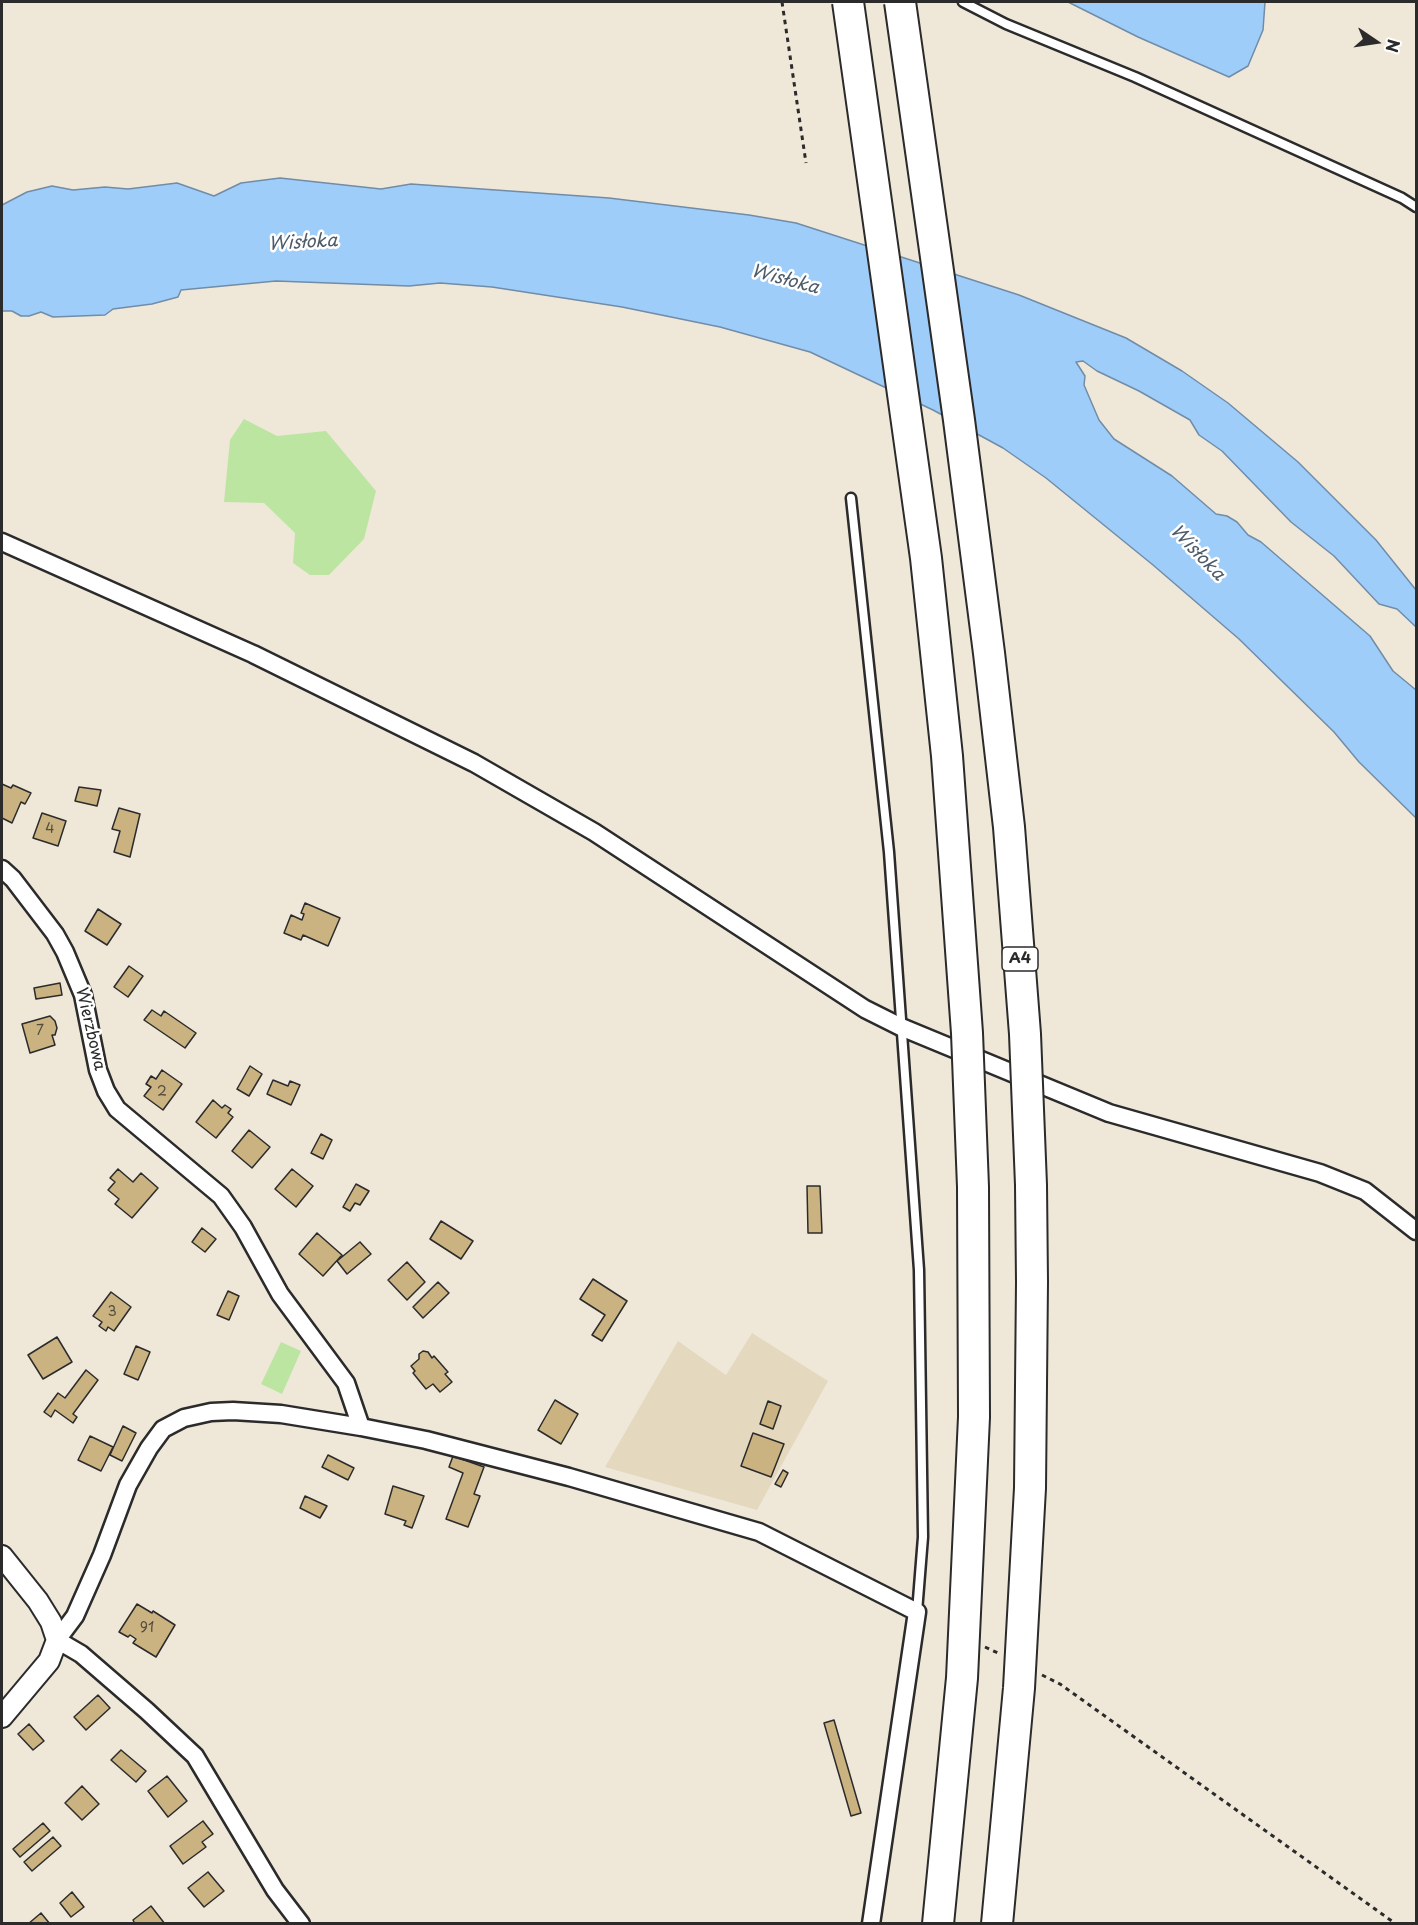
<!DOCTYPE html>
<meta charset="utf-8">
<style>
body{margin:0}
#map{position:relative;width:1418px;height:1925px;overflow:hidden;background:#efe8d9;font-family:"Playpen Sans",sans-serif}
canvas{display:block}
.frame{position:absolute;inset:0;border:3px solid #2b2b2b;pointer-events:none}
.north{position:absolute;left:1346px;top:12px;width:60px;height:60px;-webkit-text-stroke:4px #fff;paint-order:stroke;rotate:103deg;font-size:16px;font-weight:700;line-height:24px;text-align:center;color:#2b2b2b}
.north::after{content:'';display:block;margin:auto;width:21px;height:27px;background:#2b2b2b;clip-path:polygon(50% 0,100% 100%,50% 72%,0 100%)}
</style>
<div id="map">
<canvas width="1418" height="1925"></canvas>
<div class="frame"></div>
<div class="north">N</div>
</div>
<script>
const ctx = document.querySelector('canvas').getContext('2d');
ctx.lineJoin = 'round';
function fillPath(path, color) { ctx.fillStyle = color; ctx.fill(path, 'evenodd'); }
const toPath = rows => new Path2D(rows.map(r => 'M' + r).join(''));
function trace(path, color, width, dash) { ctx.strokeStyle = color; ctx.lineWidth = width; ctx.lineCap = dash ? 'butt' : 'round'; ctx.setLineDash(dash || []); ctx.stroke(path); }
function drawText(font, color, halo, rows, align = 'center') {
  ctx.font = font + ' "Playpen Sans",sans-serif'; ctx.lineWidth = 5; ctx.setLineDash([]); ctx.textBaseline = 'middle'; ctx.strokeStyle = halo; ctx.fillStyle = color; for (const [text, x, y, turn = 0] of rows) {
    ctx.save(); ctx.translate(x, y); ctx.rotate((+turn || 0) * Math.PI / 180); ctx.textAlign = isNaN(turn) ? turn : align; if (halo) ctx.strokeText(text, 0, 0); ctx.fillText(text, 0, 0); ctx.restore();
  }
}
const built = toPath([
 [752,1333,828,1381,757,1510,605,1467,678,1341,726,1375]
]);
const green = toPath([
 [244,419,277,436,326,431,376,491,364,539,329,575,310,575,293,563,295,533,264,503,224,502,230,440],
 [281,1342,301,1351,282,1394,261,1384]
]);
const water = toPath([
 [1068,2,1265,2,1263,30,1248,66,1229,77,1138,37,1068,2],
 [280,178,381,189,411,184,609,198,749,215,796,223,1019,295,1126,338,1182,371,1228,403,1298,462,1376,540,1416,590,1416,627,1397,609,1379,604,1334,556,1291,522,1222,451,1199,435,1190,420,1139,391,1097,371,1083,361,1076,362,1085,376,1084,385,1099,420,1114,439,1172,476,1216,514,1227,516,1237,522,1248,535,1261,542,1370,636,1393,671,1416,690,1416,818,1359,762,1334,732,1239,639,1153,565,1046,478,1003,448,933,410,810,352,720,327,622,307,492,287,440,283,409,286,276,281,181,290,178,297,152,304,113,309,105,315,53,317,41,312,29,316,21,316,12,311,2,311,2,205,27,192,52,186,73,190,105,187,128,189,177,183,214,196,241,183,280,178]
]);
const building = toPath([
 [2,784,11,788,13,785,31,793,25,804,21,802,12,823,2,818,2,784],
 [79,787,101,790,97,806,75,801,79,787],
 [119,808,140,814,130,857,114,852,120,831,112,829,119,808],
 [42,813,66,821,58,846,33,838,42,813],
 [305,903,340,918,328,946,303,935,301,940,284,933,291,915,302,920,304,914,301,913,305,903],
 [98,909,121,924,107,945,85,931,98,909],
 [129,966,143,976,128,997,114,987,129,966],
 [60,983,62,995,36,999,34,988,60,983],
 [152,1010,161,1016,164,1011,196,1033,185,1048,144,1020,152,1010],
 [50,1016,55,1021,57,1028,55,1035,52,1035,55,1045,30,1053,22,1024,50,1016],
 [250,1066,262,1074,249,1096,237,1089,250,1066],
 [162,1070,182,1084,163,1110,144,1096,151,1087,146,1084,151,1076,156,1079,162,1070],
 [273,1080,288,1086,290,1081,300,1085,291,1105,267,1094,273,1080],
 [213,1100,222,1108,225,1105,231,1109,228,1113,233,1117,216,1138,196,1122,213,1100],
 [249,1130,270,1147,252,1168,232,1151,249,1130],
 [321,1134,332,1140,323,1159,311,1153,321,1134],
 [118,1169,133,1182,141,1173,158,1188,132,1218,115,1204,119,1199,108,1190,115,1182,110,1178,118,1169],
 [292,1169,313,1186,296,1207,275,1189,292,1169],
 [356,1184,369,1191,360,1205,355,1203,350,1211,343,1207,356,1184],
 [807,1186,820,1186,822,1233,808,1233,807,1186],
 [441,1221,473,1241,461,1259,430,1239,441,1221],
 [202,1228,216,1239,205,1252,192,1242,202,1228],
 [317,1233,342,1255,323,1276,299,1254,317,1233],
 [360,1242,371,1254,347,1274,337,1261,360,1242],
 [407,1262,425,1282,407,1300,388,1280,407,1262],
 [593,1279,627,1301,602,1341,592,1335,605,1315,580,1299,593,1279],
 [438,1282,449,1293,423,1318,413,1307,438,1282],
 [228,1291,239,1296,229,1320,217,1315,228,1291],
 [111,1292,131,1307,114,1331,108,1327,106,1331,99,1326,102,1322,93,1316,111,1292],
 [57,1337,72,1362,43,1379,28,1355,57,1337],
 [136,1346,150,1352,138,1380,124,1374,136,1346],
 [423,1351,428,1352,432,1358,434,1356,448,1372,445,1374,452,1382,440,1392,433,1384,426,1389,413,1373,415,1371,411,1366,419,1359,419,1354,423,1351],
 [86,1370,98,1380,73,1414,77,1417,73,1423,55,1410,51,1417,44,1412,58,1393,65,1398,86,1370],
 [555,1400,578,1414,561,1444,538,1430,555,1400],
 [768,1401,781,1406,773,1429,760,1424,768,1401],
 [123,1426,136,1433,122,1461,110,1455,123,1426],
 [753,1433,784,1444,771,1477,741,1466,753,1433],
 [90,1436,113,1447,101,1471,78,1460,90,1436],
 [328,1455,354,1468,348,1480,322,1467,328,1455],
 [453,1456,484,1467,474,1494,480,1496,468,1527,446,1519,463,1473,449,1467,453,1456],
 [783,1470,788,1473,781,1487,775,1484,783,1470],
 [393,1486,424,1496,412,1528,404,1525,406,1521,385,1514,393,1486],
 [305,1496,327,1506,320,1518,300,1508,305,1496],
 [137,1604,152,1613,153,1611,175,1625,156,1657,133,1643,136,1639,130,1635,128,1637,119,1632,137,1604],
 [98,1695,110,1708,86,1730,74,1717,98,1695],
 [834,1720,861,1813,851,1816,824,1723,834,1720],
 [29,1724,44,1741,33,1750,18,1734,29,1724],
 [121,1750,146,1771,136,1782,111,1760,121,1750],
 [167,1776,187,1801,168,1817,148,1791,167,1776],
 [82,1786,99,1804,82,1820,65,1803,82,1786],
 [203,1821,213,1834,202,1842,206,1847,183,1864,170,1846,203,1821],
 [43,1823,50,1831,20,1857,13,1849,43,1823],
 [53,1837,61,1846,32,1871,24,1862,53,1837],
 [208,1872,224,1891,204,1907,188,1888,208,1872],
 [72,1892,84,1907,71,1917,60,1903,72,1892],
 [151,1906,165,1924,135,1924,133,1920,151,1906],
 [41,1913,50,1924,28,1924,41,1913]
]);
const path = toPath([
 [782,2,806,163],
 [985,1647,998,1653],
 [1042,1675,1060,1684,1396,1924]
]);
const service = toPath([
 [963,2,1006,24,1135,77,1402,198,1416,207],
 [851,498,889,852,919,1270,923,1537,917,1612]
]);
const minor = toPath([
 [2,542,253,654,474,763,594,832,865,1009,901,1027,1109,1113,1320,1173,1365,1191,1416,1231],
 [2,869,13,879,55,934,65,952,83,995,98,1070,106,1091,117,1109,221,1196,243,1227,280,1294,346,1383,361,1427],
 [301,1924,275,1890,195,1756,147,1711,81,1654,57,1640,75,1616,102,1555,128,1485,149,1448,163,1429,184,1418,211,1412,233,1411,281,1414,361,1427,426,1440,569,1477,759,1532,917,1612,871,1924]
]);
const tertiary = toPath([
 [2,1556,38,1601,51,1622,57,1640,49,1661,2,1717]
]);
const motorwayBridge = toPath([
 [848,2,926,558,947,756,967,1033,973,1187,974,1417,962,1678,938,1924],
 [900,2,959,420,989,653,1009,827,1025,1034,1031,1185,1032,1282,1030,1488,1019,1688,997,1924]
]);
const numberNames = [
 ["4",50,829],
 ["7",40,1031],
 ["2",162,1092],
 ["3",112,1312],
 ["91",147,1628]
];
const shields = [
 [1020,959,36]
];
const shieldNames = [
 ["A4",1020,959]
];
const streetNames = [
 ["Wierzbowa",90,1029,77]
];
const waterNames = [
 ["Wisłoka",303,243,-3],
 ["Wisłoka",785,280,15],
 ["Wisłoka",1197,553,46]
];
fillPath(built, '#e4d8bf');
fillPath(green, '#bce5a2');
fillPath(water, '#9fcdfa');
trace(water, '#718ca7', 1.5);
fillPath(building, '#cab281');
trace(building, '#2b2b2b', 1.5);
trace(service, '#2b2b2b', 13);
trace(minor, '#2b2b2b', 21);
trace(tertiary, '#2b2b2b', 24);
trace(path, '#2b2b2b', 3, [4.5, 4.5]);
trace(service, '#fff', 8);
trace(minor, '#fff', 16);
trace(tertiary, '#fff', 20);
trace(motorwayBridge, '#2b2b2b', 34, []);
trace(motorwayBridge, '#fff', 30);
drawText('14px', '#534d40', null, numberNames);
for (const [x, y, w] of shields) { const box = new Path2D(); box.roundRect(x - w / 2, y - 12, w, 24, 4.5); ctx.fillStyle = '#fff'; ctx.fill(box); trace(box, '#2b2b2b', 1.5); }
drawText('bold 15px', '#2b2b2b', null, shieldNames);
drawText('16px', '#2b2b2b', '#fff', streetNames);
drawText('italic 18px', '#4e5c69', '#fff', waterNames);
</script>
